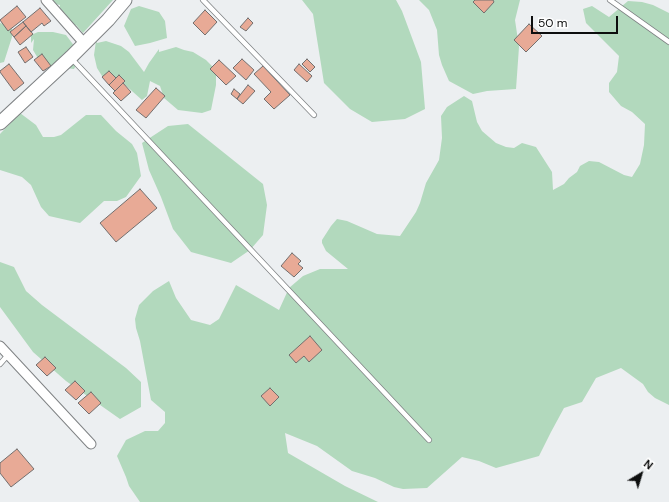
<!DOCTYPE html>
<style>
body{margin:0}
#map{position:relative;width:669px;height:502px;overflow:hidden;background:#eceff1;font-family:"DM Sans",sans-serif}
canvas{display:block}
.north{position:absolute;left:621px;top:454px;width:40px;height:40px;-webkit-text-stroke:3px #fff;paint-order:stroke;rotate:38deg;font-size:11px;font-weight:700;line-height:16px;text-align:center;color:#0d0e0e}
.north::after{content:'';display:block;margin:auto;width:14px;height:18px;background:#0d0e0e;clip-path:polygon(50% 0,100% 100%,50% 72%,0 100%)}
.scale{position:absolute;left:531px;top:16px;width:87px;height:18px;box-sizing:border-box;border:2px solid #0d0e0e;border-top:0;padding-left:5px;font-size:12px;line-height:14px;white-space:nowrap;color:#0d0e0e;-webkit-text-stroke:3px #fff;paint-order:stroke}
</style>
<div id="map">
<canvas width="669" height="502"></canvas>
<div class="north">N</div>
<div class="scale">50 m</div>
</div>
<script>
const ctx = document.querySelector('canvas').getContext('2d');
ctx.lineJoin = 'round';
function fillPath(path, color) { ctx.fillStyle = color; ctx.fill(path, 'evenodd'); }
const toPath = rows => new Path2D(rows.map(r => 'M' + r).join(''));
function trace(path, color, width, dash) { ctx.strokeStyle = color; ctx.lineWidth = width; ctx.lineCap = dash ? 'butt' : 'round'; ctx.setLineDash(dash || []); ctx.stroke(path); }
const green = toPath([
 [51,0,113,0,83,33,76,25,72,25,58,9,60,6,60,5,55,4],
 [302,0,396,0,402,11,421,62,425,109,405,119,372,122,350,109,324,83,313,14],
 [419,0,520,0,515,20,519,47,516,89,487,91,473,94,449,81,442,65,439,55,437,30,429,10],
 [628,1,642,2,653,5,669,13,669,405,655,398,648,392,643,384,621,368,596,378,582,402,564,408,551,432,539,456,496,468,479,461,462,457,427,488,403,489,394,487,375,478,352,471,317,446,285,433,288,453,345,486,378,502,140,502,129,486,126,477,117,456,126,440,145,431,158,431,165,423,165,412,151,400,140,341,136,328,135,319,139,305,153,291,169,281,176,298,191,320,210,325,219,319,236,285,279,310,289,288,303,276,320,269,348,269,326,251,322,243,322,240,331,226,337,219,347,221,377,234,400,236,416,212,420,203,426,183,439,160,442,138,441,116,447,107,464,96,472,101,477,122,482,131,496,143,506,147,514,148,522,143,536,147,552,172,553,190,564,184,569,178,577,172,580,166,589,161,599,162,624,175,632,177,640,164,644,145,645,124,632,112,621,106,609,92,609,83,617,72,619,56,586,23,583,9,592,6,609,17],
 [139,6,159,12,165,21,167,38,150,43,135,46,124,26,131,9],
 [0,23,12,26,12,37,4,62,0,63],
 [38,32,53,32,66,35,81,55,74,69,47,66,39,60,33,50,34,39,31,43,31,35],
 [96,41,97,43,106,41,121,46,129,52,144,72,149,63,159,49,159,52,176,47,184,50,193,52,206,60,216,70,216,85,211,110,202,113,178,110,164,98,160,86,150,81,147,96,142,100,123,83,114,81,102,76,97,68,94,55],
 [20,113,36,125,43,137,54,137,61,135,86,115,101,115,116,131,132,144,137,153,141,176,126,197,117,201,104,201,80,223,49,216,41,207,31,185,22,177,0,170,0,134],
 [188,124,263,184,267,205,263,235,250,250,231,263,191,252,173,229,161,197,149,170,142,143,168,126],
 [0,262,14,267,26,291,42,305,126,368,141,382,141,407,120,419,66,381,33,352,0,307]
]);
const building = toPath([
 [475,0,493,0,494,2,484,13,473,2,475,0],
 [17,6,26,17,8,31,0,20,17,6],
 [40,8,51,21,44,26,42,23,31,32,23,22,40,8],
 [205,10,217,22,205,35,193,23,205,10],
 [248,18,253,23,246,31,240,27,248,18],
 [23,22,26,26,14,37,10,32,23,22],
 [529,24,542,36,526,52,514,40,529,24],
 [26,26,33,34,20,45,14,37,26,26],
 [26,47,33,57,25,63,18,52,26,47],
 [42,54,51,66,43,71,34,60,42,54],
 [242,59,254,70,246,80,233,68,242,59],
 [307,59,315,67,310,72,302,64,307,59],
 [219,60,236,76,226,85,210,69,219,60],
 [9,64,24,83,14,91,0,72,0,71,9,64],
 [299,64,312,76,307,82,294,70,299,64],
 [263,66,290,95,274,109,264,99,271,92,254,74,263,66],
 [109,71,116,78,109,85,102,77,109,71],
 [119,75,125,81,115,91,109,85,119,75],
 [123,83,131,92,121,101,113,93,123,83],
 [248,85,255,91,243,104,237,99,248,85],
 [156,88,165,96,146,118,136,110,156,88],
 [234,89,240,94,237,99,231,94,234,89],
 [140,189,157,208,116,242,100,223,140,189],
 [292,253,301,261,298,264,303,268,294,277,281,266,292,253],
 [310,336,322,350,309,362,304,356,296,363,289,355,310,336],
 [45,357,56,368,47,376,36,365,45,357],
 [75,381,85,391,76,400,65,390,75,381],
 [270,388,279,397,270,406,261,396,270,388],
 [91,392,101,403,89,414,78,403,91,392],
 [17,449,34,469,11,487,0,473,0,463,17,449]
]);
const service = toPath([
 [203,0,314,115],
 [610,0,669,42],
 [72,59,429,440],
 [0,364,8,355]
]);
const minor = toPath([
 [46,0,84,43],
 [0,346,91,444]
]);
const secondary = toPath([
 [0,123,71,57,108,20,125,0]
]);
fillPath(green, '#b2d9bd');
fillPath(building, '#e8aa96');
trace(building, '#736f6e', 1);
trace(service, '#7f8284', 6);
trace(minor, '#7f8284', 11);
trace(secondary, '#7f8284', 15);
trace(service, '#fff', 4.5);
trace(minor, '#fff', 9);
trace(secondary, '#fff', 13);
</script>
